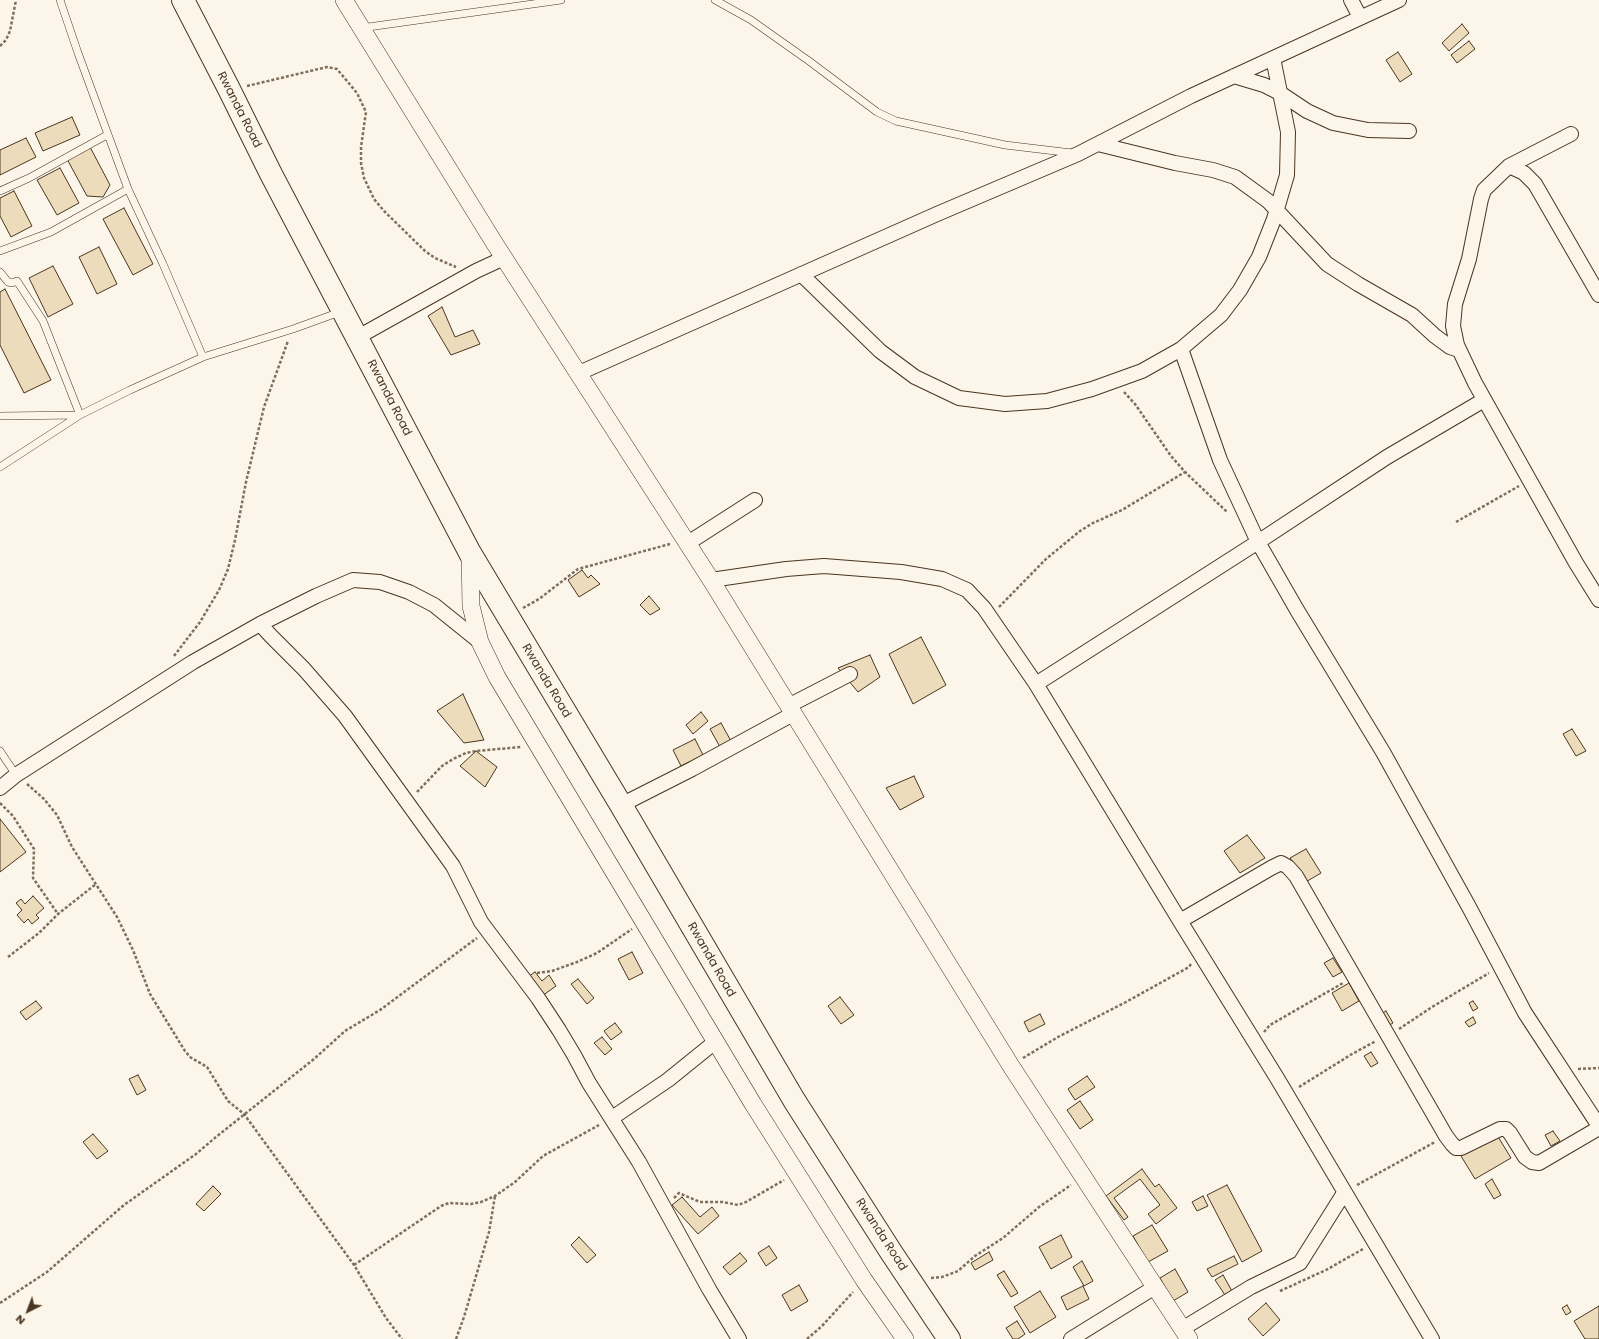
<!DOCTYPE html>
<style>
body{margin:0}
#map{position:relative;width:1599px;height:1339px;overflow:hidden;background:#fbf6e9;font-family:Poppins,sans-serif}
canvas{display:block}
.north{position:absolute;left:8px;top:1291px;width:40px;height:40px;-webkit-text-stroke:3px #fbf6e9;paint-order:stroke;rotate:222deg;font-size:11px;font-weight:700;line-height:16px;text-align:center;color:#4a3520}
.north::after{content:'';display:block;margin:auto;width:14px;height:18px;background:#4a3520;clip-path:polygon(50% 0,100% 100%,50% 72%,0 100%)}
</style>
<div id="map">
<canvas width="1599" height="1339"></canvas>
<div class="north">N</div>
</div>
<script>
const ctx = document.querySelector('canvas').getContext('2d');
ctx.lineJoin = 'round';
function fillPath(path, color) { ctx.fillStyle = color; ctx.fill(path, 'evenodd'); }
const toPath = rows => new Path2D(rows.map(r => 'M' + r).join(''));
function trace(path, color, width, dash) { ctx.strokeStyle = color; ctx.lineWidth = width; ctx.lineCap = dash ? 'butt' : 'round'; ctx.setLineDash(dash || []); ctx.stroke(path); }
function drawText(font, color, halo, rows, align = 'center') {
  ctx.font = font + ' Poppins,sans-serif'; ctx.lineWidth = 3; ctx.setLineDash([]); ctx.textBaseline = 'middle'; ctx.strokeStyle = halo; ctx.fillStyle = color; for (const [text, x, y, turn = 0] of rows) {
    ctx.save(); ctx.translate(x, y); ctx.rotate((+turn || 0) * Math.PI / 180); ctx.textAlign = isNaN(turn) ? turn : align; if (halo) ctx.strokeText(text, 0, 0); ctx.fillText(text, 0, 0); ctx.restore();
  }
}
const building = toPath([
 [1462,24,1469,33,1449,51,1442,43,1462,24],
 [1469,41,1475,49,1457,63,1451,55,1469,41],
 [1398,52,1412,74,1400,82,1386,60,1398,52],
 [72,117,80,135,43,151,35,133,72,117],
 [26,138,36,157,0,175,0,150,26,138],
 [90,147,110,185,103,197,87,196,67,159,90,147],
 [60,168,79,203,57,215,37,180,60,168],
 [14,191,32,226,11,237,0,216,0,198,14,191],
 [124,208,153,264,133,275,103,219,124,208],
 [99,247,117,284,97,294,79,257,99,247],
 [53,266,73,304,48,317,29,278,53,266],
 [5,289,51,380,24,393,0,345,0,292,5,289],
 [442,307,455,337,473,330,480,344,451,355,428,316,442,307],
 [582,570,588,578,591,575,600,584,579,597,568,580,582,570],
 [649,596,660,609,650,615,640,605,649,596],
 [921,637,946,685,913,704,889,654,921,637],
 [870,655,880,677,858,692,838,668,870,655],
 [463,694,484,740,464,743,437,711,463,694],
 [701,712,708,721,693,734,686,725,701,712],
 [721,723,731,741,720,747,710,729,721,723],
 [1572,729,1586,751,1576,756,1563,734,1572,729],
 [695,739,703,755,681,766,673,750,695,739],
 [476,751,497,767,485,787,460,766,476,751],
 [914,776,924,797,900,810,886,788,914,776],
 [0,819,26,852,0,872,0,819],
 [1247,835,1265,858,1240,873,1224,851,1247,835],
 [1306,849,1321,873,1304,883,1290,858,1306,849],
 [33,896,44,908,36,915,39,918,32,924,28,919,24,923,17,915,22,910,16,903,21,899,25,904,33,896],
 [632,952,643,973,629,980,618,959,632,952],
 [1333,958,1342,972,1333,977,1324,963,1333,958],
 [535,972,542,981,549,975,556,986,542,996,528,977,535,972],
 [578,979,594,998,587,1004,571,984,578,979],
 [1349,983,1359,1001,1342,1011,1332,993,1349,983],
 [840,997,854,1015,841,1024,828,1006,840,997],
 [36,1001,42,1008,26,1020,20,1012,36,1001],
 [1473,1001,1478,1008,1473,1011,1469,1003,1473,1001],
 [1386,1011,1393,1023,1388,1026,1381,1014,1386,1011],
 [1040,1014,1045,1024,1029,1032,1024,1022,1040,1014],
 [1473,1017,1476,1023,1469,1027,1465,1022,1473,1017],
 [615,1023,622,1032,611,1040,604,1031,615,1023],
 [602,1037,612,1049,605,1055,594,1043,602,1037],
 [1371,1052,1378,1063,1371,1067,1364,1056,1371,1052],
 [138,1075,146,1090,137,1095,129,1079,138,1075],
 [1087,1076,1095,1087,1075,1100,1068,1089,1087,1076],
 [1080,1101,1093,1120,1080,1129,1067,1110,1080,1101],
 [1553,1131,1560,1141,1551,1146,1545,1135,1553,1131],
 [93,1134,108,1151,97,1159,83,1142,93,1134],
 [1497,1135,1511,1158,1475,1179,1461,1156,1497,1135],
 [1142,1169,1155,1187,1159,1184,1177,1208,1156,1224,1148,1214,1160,1205,1140,1179,1114,1198,1128,1217,1124,1220,1106,1196,1142,1169],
 [1492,1179,1501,1195,1494,1199,1485,1184,1492,1179],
 [1227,1185,1262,1251,1242,1262,1207,1195,1227,1185],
 [213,1186,221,1194,204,1211,196,1204,213,1186],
 [1203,1196,1208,1206,1197,1211,1192,1202,1203,1196],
 [682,1197,700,1217,712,1207,719,1216,698,1234,672,1205,682,1197],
 [1152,1225,1168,1251,1148,1262,1133,1236,1152,1225],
 [1061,1235,1072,1257,1051,1269,1039,1247,1061,1235],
 [579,1237,596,1255,587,1263,571,1245,579,1237],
 [769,1246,777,1258,766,1266,758,1253,769,1246],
 [989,1252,993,1260,975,1270,971,1263,989,1252],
 [740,1253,747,1261,730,1275,723,1267,740,1253],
 [1234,1256,1238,1264,1212,1277,1207,1269,1234,1256],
 [1082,1261,1093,1281,1084,1286,1073,1267,1082,1261],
 [1175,1269,1188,1292,1173,1301,1160,1278,1175,1269],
 [1004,1271,1018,1293,1011,1297,997,1275,1004,1271],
 [1223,1275,1232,1291,1225,1295,1215,1280,1223,1275],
 [799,1285,808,1301,791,1311,782,1295,799,1285],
 [1083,1286,1089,1299,1067,1310,1061,1297,1083,1286],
 [1040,1291,1056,1317,1030,1333,1014,1307,1040,1291],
 [1266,1303,1280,1320,1263,1336,1248,1319,1266,1303],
 [1567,1305,1571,1312,1566,1315,1562,1308,1567,1305],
 [1599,1306,1599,1339,1585,1339,1574,1321,1599,1306],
 [1017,1321,1025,1334,1018,1339,1013,1339,1006,1328,1017,1321]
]);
const path = toPath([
 [0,46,6,40,10,31,16,0],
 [247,86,327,67,337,69,357,93,366,112,361,147,361,163,364,178,374,199,384,211,425,251,435,258,456,267],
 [1124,392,1135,404,1171,456,1185,472,1227,512],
 [1456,522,1519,486],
 [999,607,1046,559,1080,531,1093,523,1122,510,1185,472],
 [523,608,539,599,578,569,670,544],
 [174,656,200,622,219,590,228,569,235,540,246,482,264,407,288,341],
 [27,784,44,799,57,815,72,847,117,917,133,950,150,994,185,1051,190,1057,207,1067,228,1101,244,1114,354,1265,386,1318,402,1339],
 [417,792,442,766,453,759,466,753,476,751,521,747],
 [0,803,13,816,34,849,33,878,58,914],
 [8,957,39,933,58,914,96,884],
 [537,973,552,971,577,962,597,953,632,929],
 [1399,1029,1432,1007,1489,973],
 [1264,1032,1270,1025,1284,1017,1343,983],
 [1023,1058,1058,1037,1126,1002,1189,967,1191,964],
 [1578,1069,1599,1068],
 [1299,1087,1352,1054,1376,1041],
 [1357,1185,1435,1142],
 [674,1198,679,1193,700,1202,723,1202,738,1205,746,1202,784,1180],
 [354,1265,441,1206,449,1203,471,1204,481,1202,495,1196,515,1182,543,1156,599,1125],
 [931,1278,942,1277,958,1271,975,1256,1003,1238,1039,1207,1071,1185],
 [1280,1291,1326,1270,1363,1249],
 [0,1303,47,1272,124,1205,196,1154,216,1137,314,1059,345,1031,380,1010,477,938],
 [456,1339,464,1317,489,1232,495,1196],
 [807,1339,822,1326,853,1292]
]);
const service = toPath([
 [60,0,78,53,128,189,163,264,203,357],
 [715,0,751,20,809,61,877,112,896,121,1005,145,1072,153],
 [361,28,561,0],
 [0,191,29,178,107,135],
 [0,251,51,232,128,189],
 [0,272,8,282,12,283,17,281,43,321,80,415,0,416],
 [0,467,80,415,130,390,203,357,293,329,340,312],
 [0,751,16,775]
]);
const minor = toPath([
 [1351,0,1360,17],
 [1234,76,1264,85,1280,93,1307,111,1333,123,1368,130,1409,131],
 [1571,134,1509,166,1484,190,1481,199,1469,259,1455,304,1453,326,1457,345,1475,383,1576,563,1599,600],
 [1098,144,1175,163,1213,170,1235,177,1268,201,1327,264,1358,284,1412,315,1435,336,1450,347,1459,350],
 [1509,166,1524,173,1535,184,1599,295],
 [801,274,880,351,915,377,959,398,1005,404,1047,401,1092,389,1142,371,1181,349,1221,315,1240,290,1259,257,1274,219,1287,175,1288,132,1273,58],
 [358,337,476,271,504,258],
 [1181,349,1220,460,1258,542,1297,610,1383,752,1469,907,1525,1013,1599,1126],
 [579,373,937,214,1078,154,1191,96,1399,0],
 [688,543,755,500],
 [711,580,786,569,824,566,901,572,942,579,967,590,984,608,1036,684,1180,921,1277,1078,1432,1339],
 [260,624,271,636,304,669,345,716,453,866,481,922,538,998,559,1030,574,1055,589,1083,639,1162,709,1289,739,1339],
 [1036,684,1258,542,1387,457,1484,400],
 [788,706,850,674],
 [0,788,16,775,193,662,260,624,316,596,353,580,380,582,409,592,434,605,480,642],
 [621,805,692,769,793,714],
 [1180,921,1271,868,1281,863,1288,867,1296,876,1446,1136,1452,1144,1456,1148,1461,1148,1500,1129,1506,1129,1510,1133,1525,1157,1532,1162,1539,1163,1599,1128],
 [612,1118,668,1080,715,1042],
 [1182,1329,1251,1287,1300,1263,1344,1193],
 [1071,1339,1155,1287]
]);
const tertiary = toPath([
 [344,0,495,244,711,580,1011,1066,1189,1339],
 [470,553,471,606,480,642,497,677,753,1104,864,1280,905,1339]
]);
const trunk = toPath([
 [183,0,229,89,271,174,470,553,621,805,794,1100,891,1252,949,1339]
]);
const streetNames = [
 ["Rwanda Road",239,110,63],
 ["Rwanda Road",389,398,63],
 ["Rwanda Road",546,681,59],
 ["Rwanda Road",711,960,60],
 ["Rwanda Road",881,1235,57]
];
fillPath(building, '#ecdcbc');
trace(building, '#4a3520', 1);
trace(service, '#4a3520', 8);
trace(minor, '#4a3520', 16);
trace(tertiary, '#4a3520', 18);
trace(trunk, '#4a3520', 24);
trace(path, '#7f6f5c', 2.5, [3, 2]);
trace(service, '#fbf6e9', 7);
trace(minor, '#fbf6e9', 14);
trace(tertiary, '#fbf6e9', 17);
trace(trunk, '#fbf6e9', 22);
drawText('12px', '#4a3520', '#fbf6e9', streetNames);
</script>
